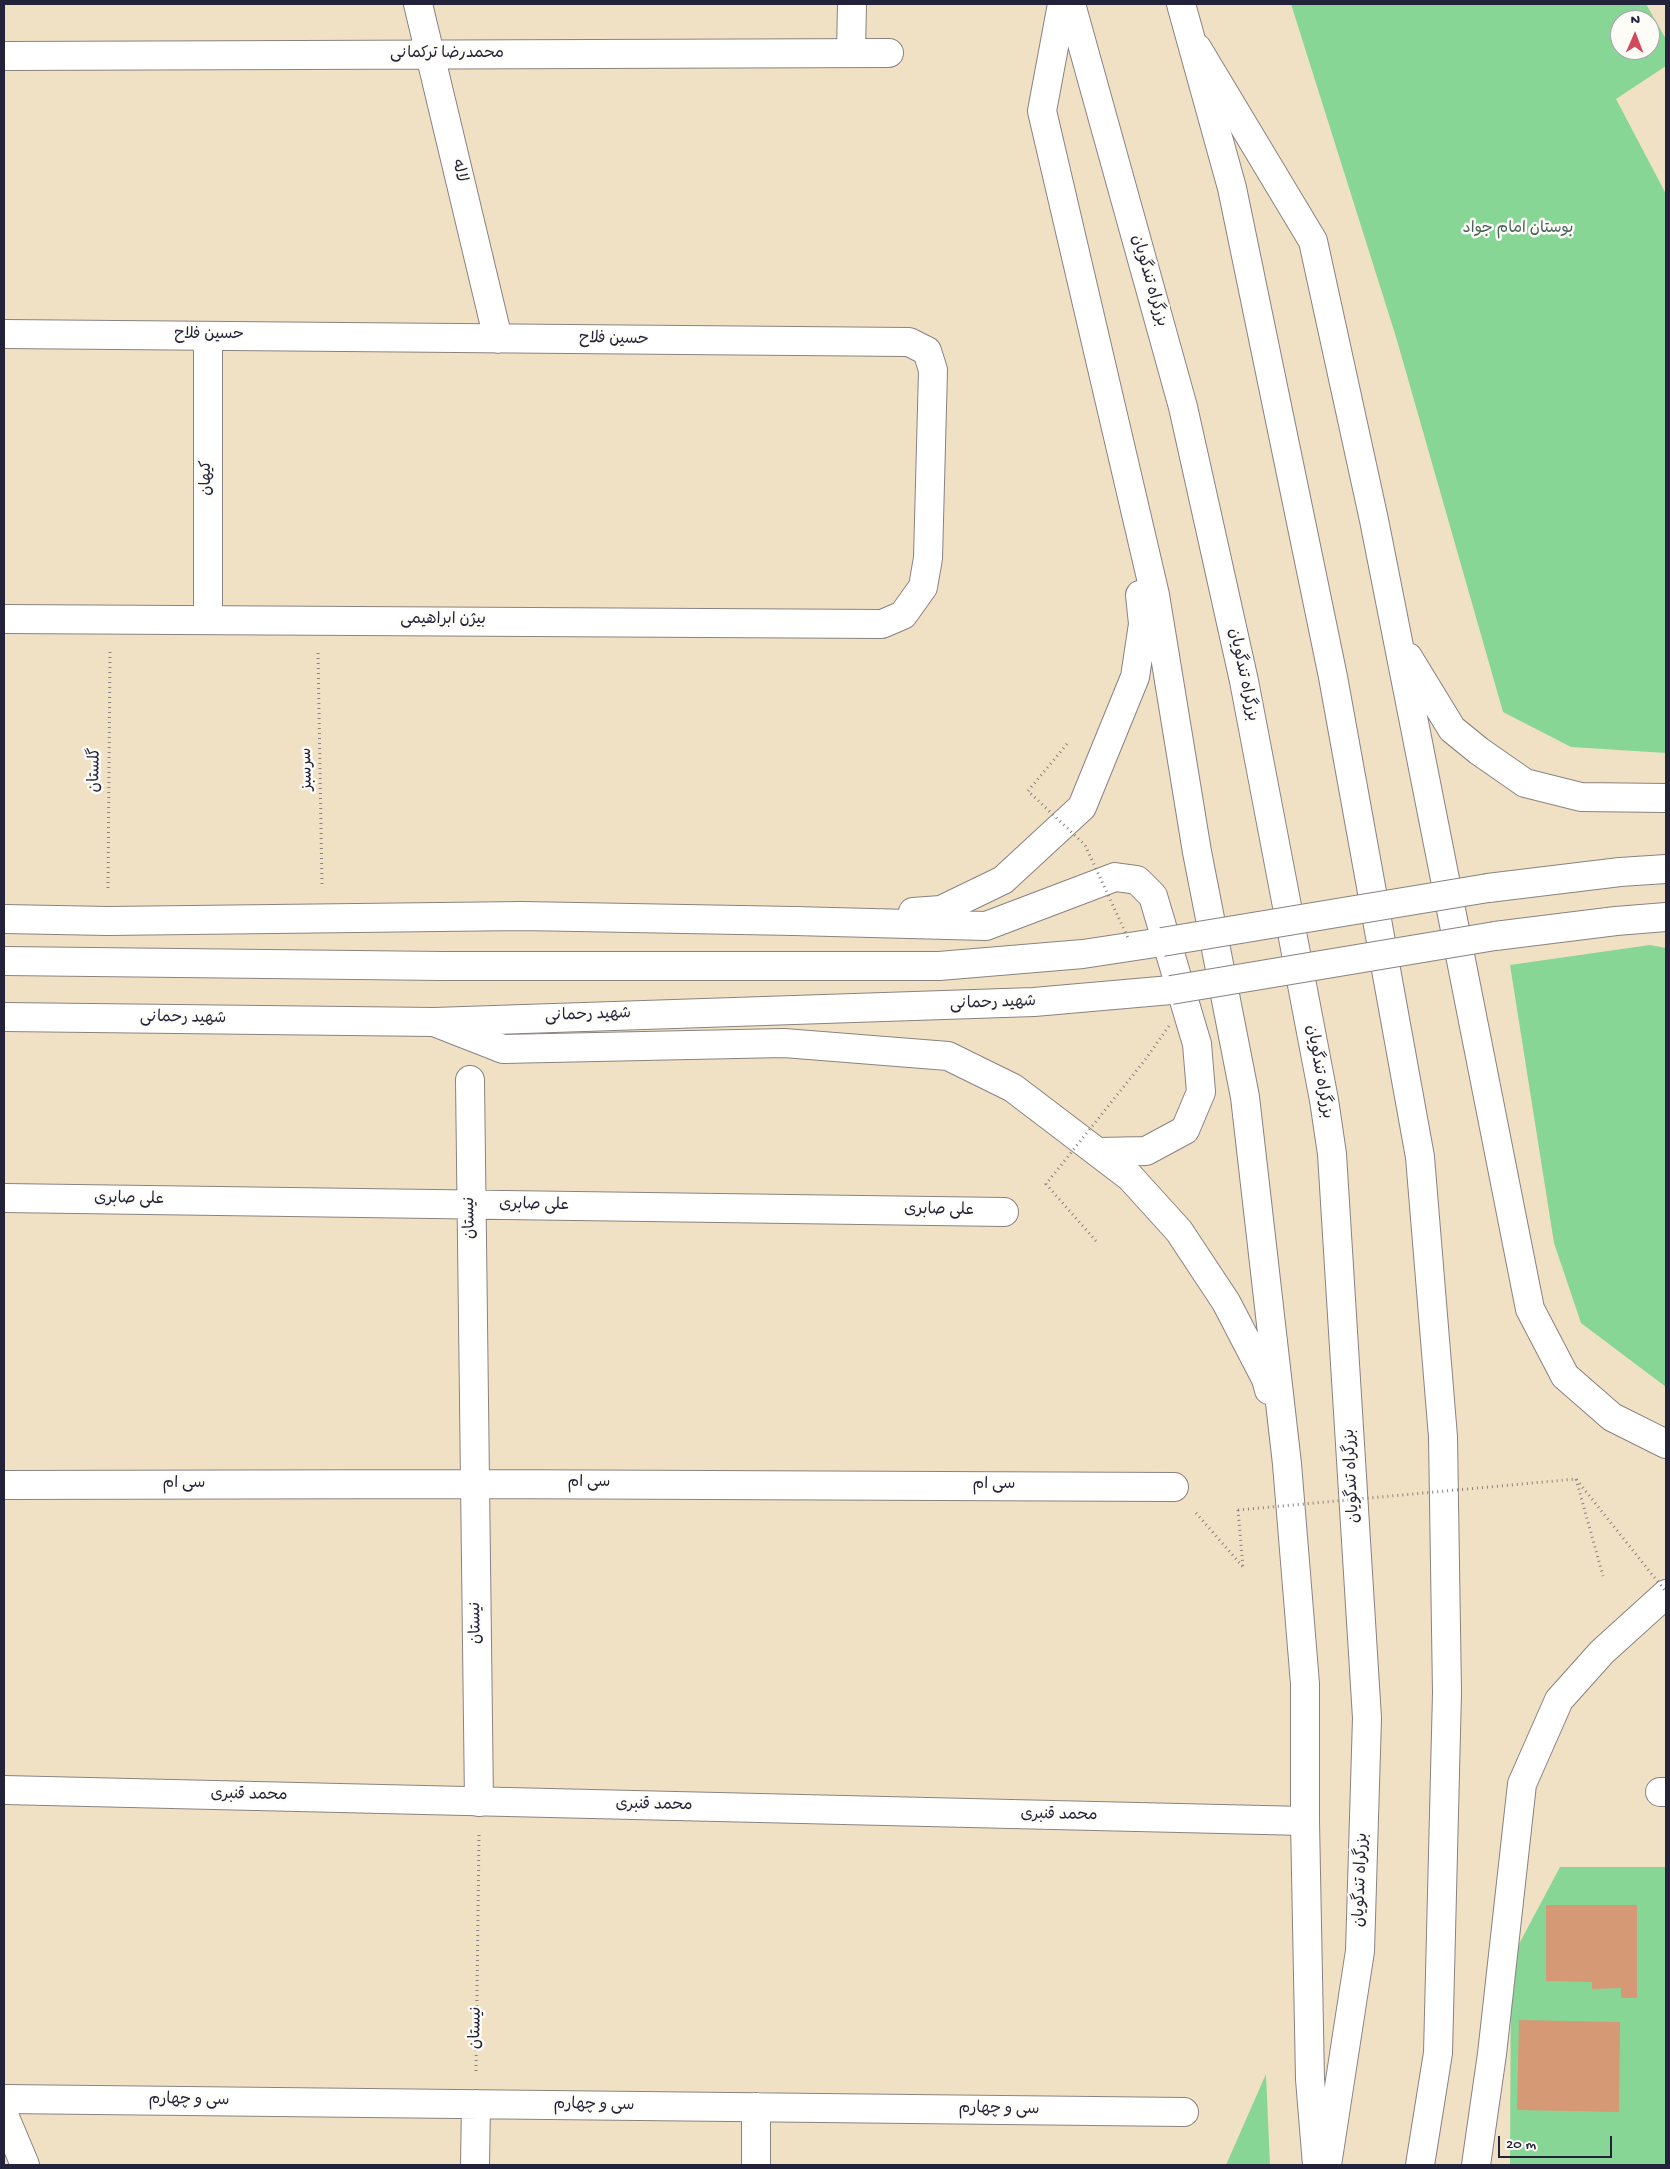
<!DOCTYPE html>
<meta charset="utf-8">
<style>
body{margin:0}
#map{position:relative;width:1670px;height:2169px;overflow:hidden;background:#f1e1c4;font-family:"Gochi Hand",sans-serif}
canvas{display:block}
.frame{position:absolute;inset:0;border:5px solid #22223b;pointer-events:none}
.north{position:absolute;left:1610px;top:10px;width:50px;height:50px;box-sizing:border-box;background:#fdfcf7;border:1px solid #a5a5ac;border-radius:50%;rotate:1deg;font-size:14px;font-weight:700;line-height:20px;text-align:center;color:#22223b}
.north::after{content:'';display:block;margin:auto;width:18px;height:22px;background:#d1495b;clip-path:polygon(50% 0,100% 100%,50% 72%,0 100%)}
.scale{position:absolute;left:1498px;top:2136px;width:114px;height:22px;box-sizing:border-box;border:2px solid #22223b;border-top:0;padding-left:6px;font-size:15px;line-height:18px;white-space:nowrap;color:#22223b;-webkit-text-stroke:4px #fdfcf7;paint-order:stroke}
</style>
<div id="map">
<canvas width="1670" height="2169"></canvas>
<div class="frame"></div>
<div class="north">N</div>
<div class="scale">20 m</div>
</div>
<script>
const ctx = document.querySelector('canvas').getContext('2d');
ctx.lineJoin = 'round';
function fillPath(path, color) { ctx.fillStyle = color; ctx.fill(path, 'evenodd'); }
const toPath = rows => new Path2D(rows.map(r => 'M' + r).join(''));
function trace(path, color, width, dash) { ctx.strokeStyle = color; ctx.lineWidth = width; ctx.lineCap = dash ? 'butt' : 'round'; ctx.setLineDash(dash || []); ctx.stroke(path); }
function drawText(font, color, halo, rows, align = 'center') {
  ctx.font = font + ' "Gochi Hand","Playpen Sans Arabic",sans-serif'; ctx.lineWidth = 5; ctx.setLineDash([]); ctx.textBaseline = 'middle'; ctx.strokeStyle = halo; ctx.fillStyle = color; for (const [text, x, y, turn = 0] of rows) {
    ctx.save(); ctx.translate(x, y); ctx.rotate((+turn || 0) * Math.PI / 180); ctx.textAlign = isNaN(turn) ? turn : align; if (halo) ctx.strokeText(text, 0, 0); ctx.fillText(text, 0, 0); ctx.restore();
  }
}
const green = toPath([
 [1291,4,1646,4,1666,39,1666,66,1616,99,1666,194,1666,753,1571,747,1503,712,1396,337],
 [1620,20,1650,20,1650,50,1620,50],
 [1650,945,1666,948,1666,1387,1581,1323,1554,1243,1510,965],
 [1560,1867,1666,1867,1666,2165,1510,2165,1511,1959],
 [1266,2074,1270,2165,1226,2165]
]);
const building = toPath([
 [1546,1905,1637,1905,1637,1998,1621,1998,1621,1988,1592,1989,1592,1982,1546,1981],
 [1519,2020,1620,2022,1619,2112,1517,2110]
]);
const path = toPath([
 [318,653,322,885],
 [108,888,110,652],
 [1576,1479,1603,1576],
 [1238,1510,1243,1567],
 [1196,1513,1243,1567],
 [476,2071,479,1835]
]);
const street = toPath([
 [418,4,498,339],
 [851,53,852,4],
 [4,56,889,53],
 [4,334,909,342,927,351,933,370,928,558,923,587,903,615,882,624,4,619],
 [208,620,208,336],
 [470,1080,479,1802],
 [4,1198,1004,1212],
 [4,1485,475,1484,1174,1487],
 [1660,1792,1666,1792],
 [4,2099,1184,2112],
 [475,2165,476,2104],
 [756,2165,756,2107]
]);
const secondary = toPath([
 [4,1790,1305,1821],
 [4,2115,25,2165]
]);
const primary = toPath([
 [1197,48,1313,241,1374,520,1530,1309,1565,1376,1612,1417,1666,1444],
 [1408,657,1452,729,1479,751,1525,783,1581,797,1666,798],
 [1488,888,1620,872,1666,869],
 [4,919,108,921,522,916,794,921],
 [1495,936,1616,921,1666,917],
 [4,961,443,966,939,966,1083,954,1162,942],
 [4,1017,434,1022,1034,1002,1171,990],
 [1476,2165,1492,2054,1522,1784,1559,1700,1602,1652,1666,1594]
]);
const highway = toPath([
 [1062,4,1042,111,1155,595,1197,852,1245,1097,1287,1464,1305,1684,1305,1821,1310,2079,1317,2165],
 [1071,4,1183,407,1244,681,1324,1100,1332,1154,1367,1718,1360,1951,1327,2165],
 [1181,4,1232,188,1333,677,1420,1157,1443,1437,1447,1693,1438,2053,1420,2165],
 [913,912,941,910,1003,880,1082,807,1135,677,1143,624,1140,595],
 [794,921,986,926,1115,877,1137,880,1153,896,1197,1044,1201,1092,1185,1130,1146,1151,1099,1152],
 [434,1022,503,1049,784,1043,948,1056,1013,1088,1130,1177,1179,1231,1226,1302,1266,1379,1269,1390]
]);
const pathBridge = toPath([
 [1067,744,1028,791,1085,845,1128,938],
 [1096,1241,1046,1184,1145,1060,1169,1026,1168,1023],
 [1238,1510,1576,1479,1666,1592]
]);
const primaryBridge = toPath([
 [1162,942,1488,888],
 [1171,990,1495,936]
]);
const streetNames = [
 ["محمدرضا ترکمانی",447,55],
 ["لاله",458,171,77],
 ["بزرگراه تندگویان",1148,281,74],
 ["حسین فلاح",209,336],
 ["حسین فلاح",614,340,1],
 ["کیهان",208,478,-90],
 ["بیژن ابراهیمی",443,621],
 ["بزرگراه تندگویان",1242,675,78],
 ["سرسبز",308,769,-91],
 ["گلستان",96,770,-89],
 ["شهید رحمانی",993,1004,-2],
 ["شهید رحمانی",588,1016,-2],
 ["شهید رحمانی",183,1019,1],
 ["بزرگراه تندگویان",1318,1072,80],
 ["علی صابری",129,1200,1],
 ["علی صابری",534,1206,1],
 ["علی صابری",939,1211,1],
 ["نیستان",471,1218,-91],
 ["بزرگراه تندگویان",1353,1476,-93],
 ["سی ام",589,1484],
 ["سی ام",184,1485],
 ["سی ام",994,1486],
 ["نیستان",477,1623,-91],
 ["محمد قنبری",249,1796,1],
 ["محمد قنبری",654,1806,1],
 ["محمد قنبری",1059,1816,1],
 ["بزرگراه تندگویان",1362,1880,-88],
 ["نیستان",477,2028,-89],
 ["سی و چهارم",189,2101,1],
 ["سی و چهارم",594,2106,1],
 ["سی و چهارم",999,2110,1]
];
const parkNames = [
 ["بوستان امام جواد",1518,230]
];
fillPath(green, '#88d695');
fillPath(building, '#d59976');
trace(street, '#8a8280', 30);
trace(secondary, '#8a8280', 30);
trace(primary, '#8a8280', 30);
trace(highway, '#8a8280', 30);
trace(path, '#8a8280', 3, [1, 4]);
trace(street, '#fff', 28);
trace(secondary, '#fff', 28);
trace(primary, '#fff', 28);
trace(highway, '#fff', 28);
trace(primaryBridge, '#8a8280', 30, []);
trace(pathBridge, '#8a8280', 3, [1, 4]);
trace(primaryBridge, '#fff', 28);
drawText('16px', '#22223b', '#fdfcf7', streetNames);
drawText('16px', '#46615a', '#fdfcf7', parkNames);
</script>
